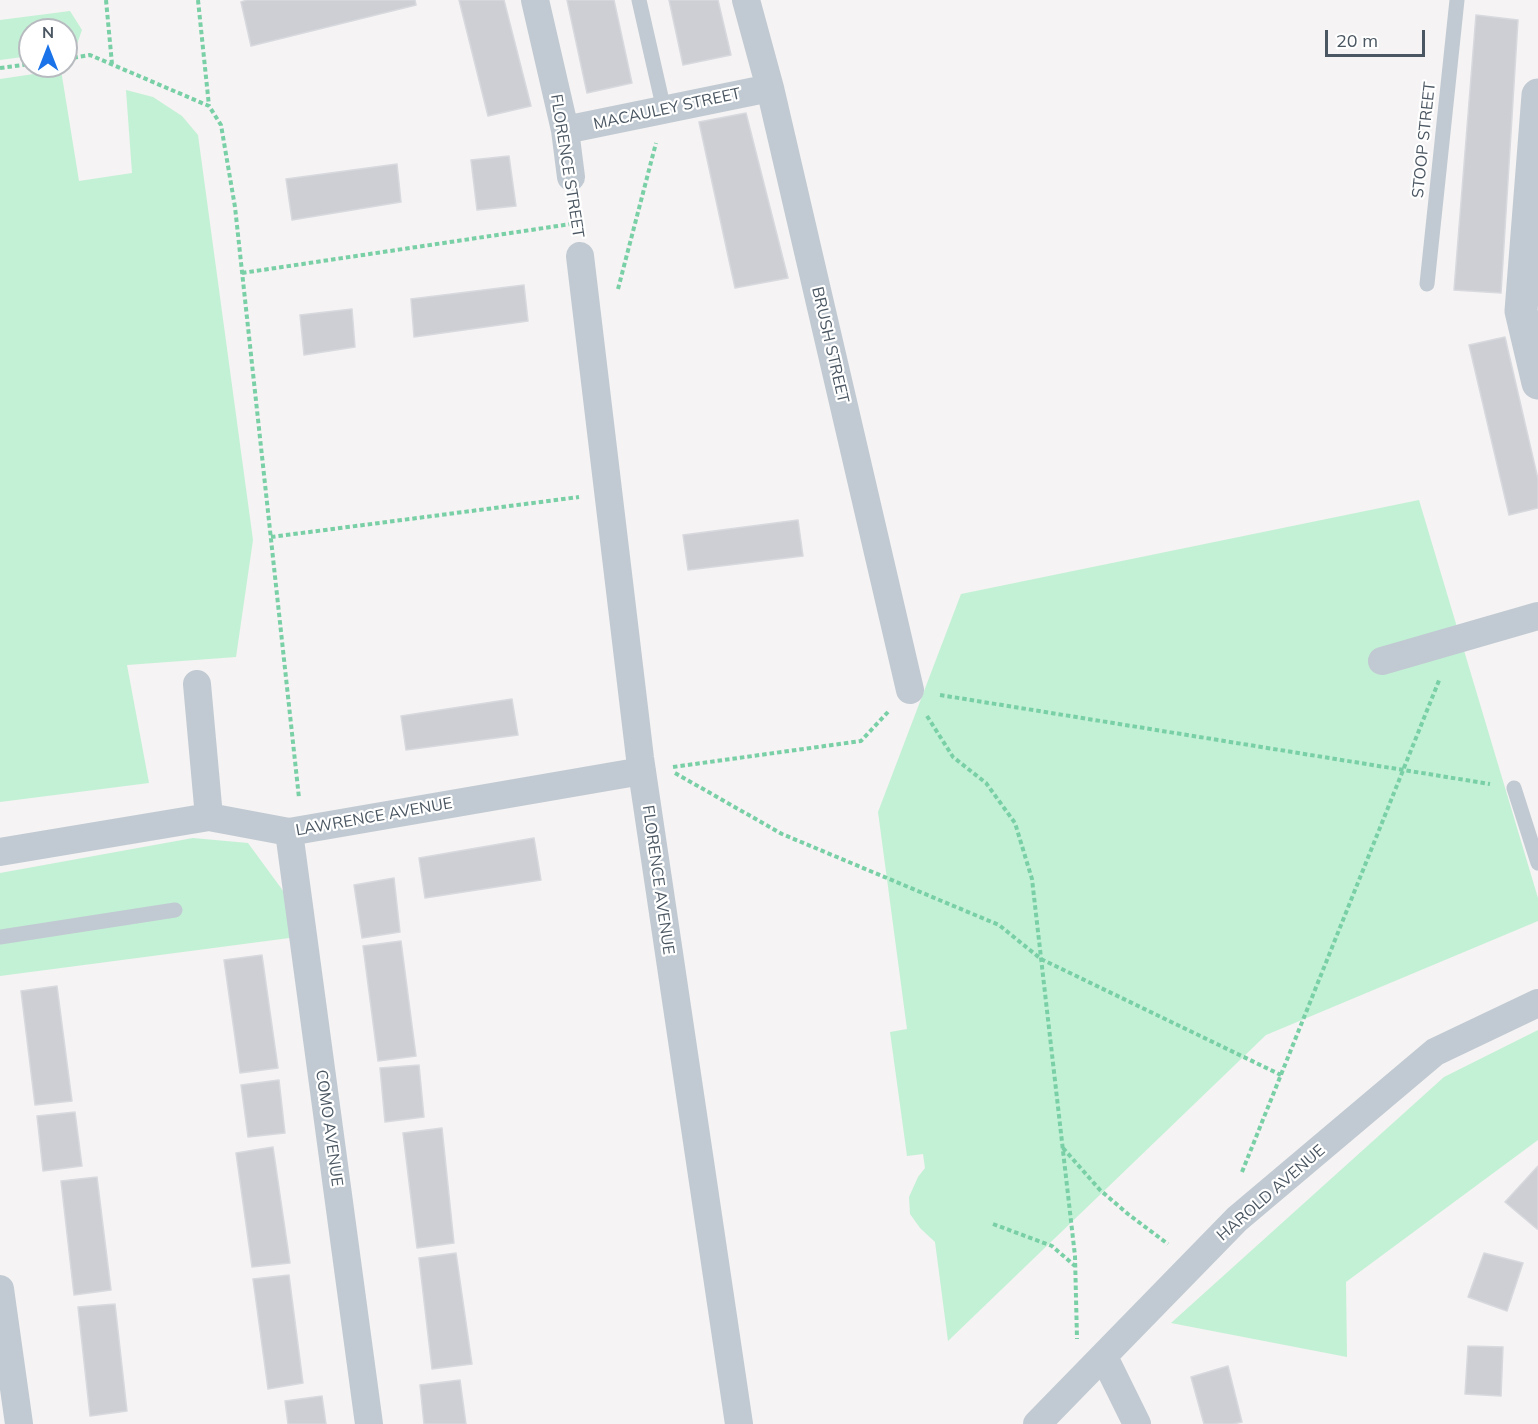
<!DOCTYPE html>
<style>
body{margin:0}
#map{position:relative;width:1538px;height:1424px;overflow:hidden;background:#f5f3f3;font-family:Mulish,sans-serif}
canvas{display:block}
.north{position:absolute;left:18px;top:18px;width:60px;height:60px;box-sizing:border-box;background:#fff;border:2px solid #b7bbc0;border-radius:50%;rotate:0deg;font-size:16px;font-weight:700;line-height:24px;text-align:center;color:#4a5661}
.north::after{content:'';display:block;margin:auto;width:21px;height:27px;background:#1a73e8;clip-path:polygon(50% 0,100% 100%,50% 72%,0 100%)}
.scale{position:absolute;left:1325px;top:30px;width:100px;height:27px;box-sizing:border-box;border:3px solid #4a5661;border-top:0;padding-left:8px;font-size:18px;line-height:21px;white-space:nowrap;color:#4a5661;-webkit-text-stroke:4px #fff;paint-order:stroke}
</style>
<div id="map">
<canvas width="1538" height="1424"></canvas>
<div class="north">N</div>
<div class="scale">20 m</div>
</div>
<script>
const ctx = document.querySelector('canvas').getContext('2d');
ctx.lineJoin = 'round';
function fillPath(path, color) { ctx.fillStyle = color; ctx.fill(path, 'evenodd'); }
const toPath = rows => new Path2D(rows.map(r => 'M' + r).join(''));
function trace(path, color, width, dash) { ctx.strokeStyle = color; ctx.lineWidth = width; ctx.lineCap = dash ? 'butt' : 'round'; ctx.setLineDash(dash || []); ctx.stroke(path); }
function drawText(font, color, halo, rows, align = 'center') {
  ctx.font = font + ' Mulish,sans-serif'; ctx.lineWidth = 4.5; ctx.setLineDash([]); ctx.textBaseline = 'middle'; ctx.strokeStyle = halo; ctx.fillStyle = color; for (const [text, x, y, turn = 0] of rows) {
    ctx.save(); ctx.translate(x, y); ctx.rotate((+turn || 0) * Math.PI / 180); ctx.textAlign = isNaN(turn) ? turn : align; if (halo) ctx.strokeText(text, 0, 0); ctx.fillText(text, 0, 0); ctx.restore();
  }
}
const green = toPath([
 [70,11,82,30,77,44,66,51,66,30,30,30,30,56,0,60,0,20],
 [61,70,79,181,132,173,126,90,153,97,182,116,198,135,253,540,236,657,127,665,149,783,0,802,0,79],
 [1419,500,1538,898,1538,921,1266,1035,948,1341,935,1242,920,1228,910,1214,909,1197,918,1177,925,1168,923,1154,907,1156,890,1032,907,1029,878,812,961,594],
 [193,838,248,843,292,903,297,937,0,976,0,873],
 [1538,1030,1538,1140,1346,1282,1347,1357,1171,1323,1444,1077]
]);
const building = toPath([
 [247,0,415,0,416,5,251,46,241,2,247,0],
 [459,0,504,0,531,106,488,116,459,0],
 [567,0,614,0,632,83,587,93,567,0],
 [669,0,718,0,731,55,683,65,669,0],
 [1476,15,1518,20,1501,293,1454,290,1476,15],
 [746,113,788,278,735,288,699,122,746,113],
 [509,156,516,206,477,210,471,160,509,156],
 [397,164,401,202,292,220,286,179,397,164],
 [524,285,528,321,414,337,411,299,524,285],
 [352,309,355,347,304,355,300,315,352,309],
 [1505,337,1538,479,1538,508,1509,515,1469,345,1505,337],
 [798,520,803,556,688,570,683,535,798,520],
 [512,699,518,735,406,750,401,716,512,699],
 [534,838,541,880,425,898,419,858,534,838],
 [394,878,400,932,362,938,354,885,394,878],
 [401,941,416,1056,378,1061,363,946,401,941],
 [262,955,278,1068,240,1073,224,960,262,955],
 [57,986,72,1101,35,1105,21,991,57,986],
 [419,1065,424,1117,385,1122,380,1068,419,1065],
 [279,1080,285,1133,248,1137,241,1085,279,1080],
 [75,1112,82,1166,43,1171,37,1116,75,1112],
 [442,1128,454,1243,417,1248,403,1133,442,1128],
 [273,1147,290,1263,252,1267,236,1153,273,1147],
 [1538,1166,1538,1229,1537,1229,1505,1202,1538,1166],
 [97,1177,111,1290,74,1295,61,1181,97,1177],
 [456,1253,472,1364,432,1369,419,1258,456,1253],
 [1484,1253,1523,1263,1507,1311,1468,1297,1484,1253],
 [289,1275,303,1383,268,1389,253,1279,289,1275],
 [115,1304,127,1411,90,1416,78,1307,115,1304],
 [1468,1346,1503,1347,1501,1396,1465,1394,1468,1346],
 [1228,1366,1242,1422,1233,1424,1204,1424,1191,1377,1228,1366],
 [460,1380,466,1424,424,1424,420,1385,460,1380],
 [322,1396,326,1424,288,1424,285,1401,322,1396]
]);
const path = toPath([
 [106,0,112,64],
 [198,0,209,106],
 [66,59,90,55,209,106,221,125,235,207,299,798],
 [0,68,30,64],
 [574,206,576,225],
 [242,273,571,224],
 [618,289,656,143],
 [271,537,579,497],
 [940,695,1490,784],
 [927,716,953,757,986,783,1015,823,1032,879,1075,1256,1077,1339],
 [673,767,861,741,888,712],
 [675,773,782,834,999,925,1041,959,1281,1075],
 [1063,1148,1100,1190,1128,1214,1168,1244],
 [1242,1172,1440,678],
 [993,1224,1052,1246,1075,1266]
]);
const service = toPath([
 [639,0,664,110],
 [1427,284,1457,0],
 [1514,788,1538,863],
 [0,937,175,910]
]);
const minor = toPath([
 [535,0,565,130,571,177],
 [746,0,770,88,910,690],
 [565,130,770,88],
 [580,256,640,758,739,1424],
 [1382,661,1538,616],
 [197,684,209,817],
 [289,832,369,1424],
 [0,852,209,817,289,832,642,771],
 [0,1289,19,1424],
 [1104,1357,1137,1424],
 [1037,1424,1237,1219,1435,1052,1538,1003]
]);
const tertiary = toPath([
 [1538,95,1521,311,1538,383]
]);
const streetNames = [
 ["MACAULEY STREET",667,109,-12],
 ["STOOP STREET",1424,140,-84],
 ["FLORENCE STREET",567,166,81],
 ["BRUSH STREET",830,345,77],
 ["LAWRENCE AVENUE",374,817,-10],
 ["FLORENCE AVENUE",658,880,82],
 ["COMO AVENUE",329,1128,82],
 ["HAROLD AVENUE",1271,1193,-41]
];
fillPath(green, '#c3f1d5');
fillPath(building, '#cdcfd5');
trace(building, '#d7d9de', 1.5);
trace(path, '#7ad0a6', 4, [4.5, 3]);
trace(service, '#c1cad2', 15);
trace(minor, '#c1cad2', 28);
trace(tertiary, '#c1cad2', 33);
drawText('16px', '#4a5661', '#fff', streetNames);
</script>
